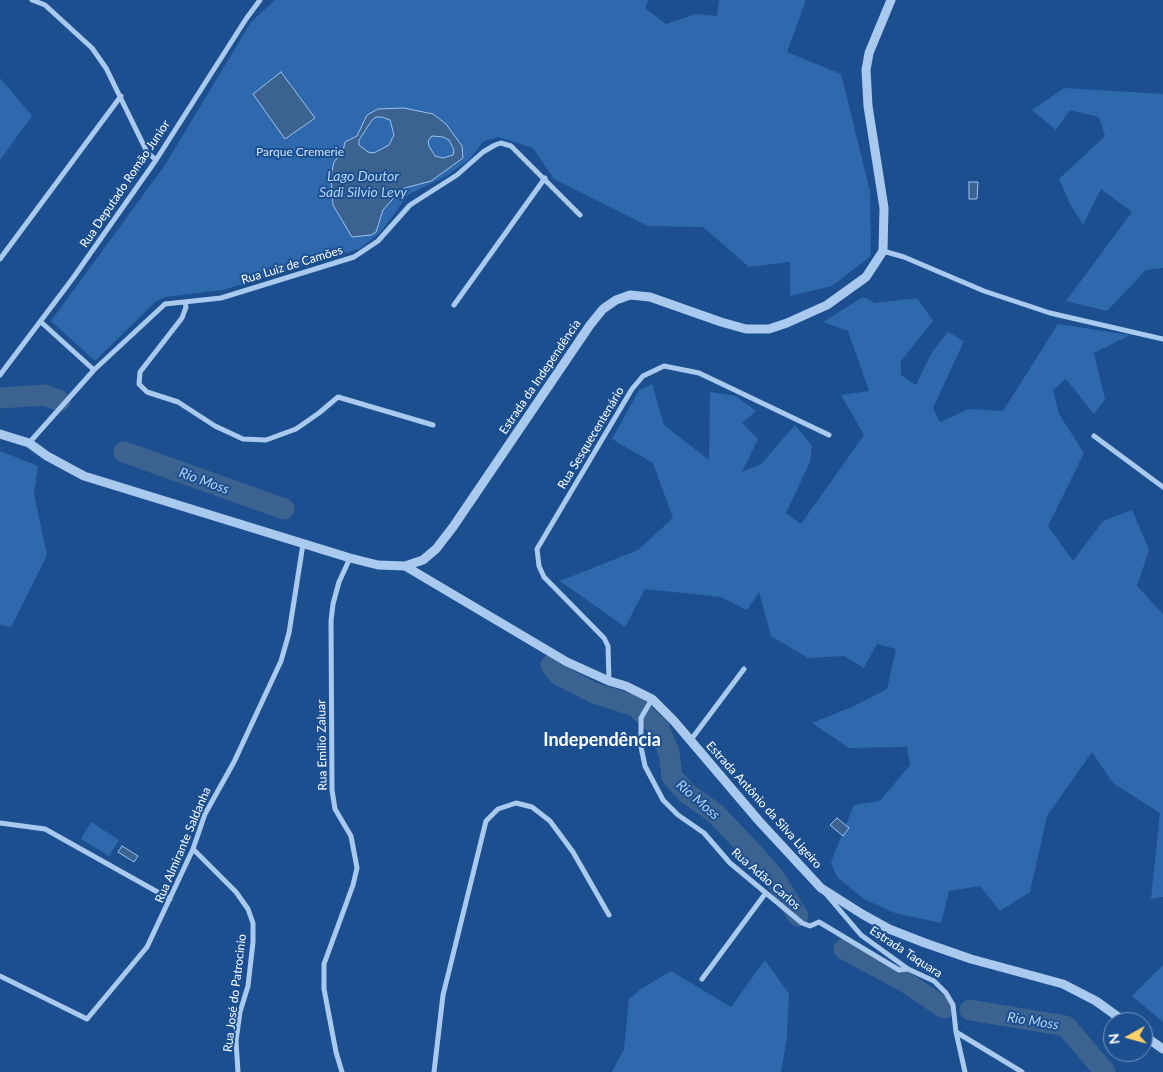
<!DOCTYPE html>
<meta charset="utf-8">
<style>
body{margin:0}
#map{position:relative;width:1163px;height:1072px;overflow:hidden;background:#1b4f8f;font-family:Lato,sans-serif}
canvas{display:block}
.north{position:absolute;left:1103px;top:1012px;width:50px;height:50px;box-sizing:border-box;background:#1b4f8f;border:1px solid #7695bc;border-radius:50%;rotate:263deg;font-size:14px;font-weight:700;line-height:20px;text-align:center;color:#fff}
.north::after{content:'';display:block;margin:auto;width:18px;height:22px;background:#ffd166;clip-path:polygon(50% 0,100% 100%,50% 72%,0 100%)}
</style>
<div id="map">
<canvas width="1163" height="1072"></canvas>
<div class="north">N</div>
</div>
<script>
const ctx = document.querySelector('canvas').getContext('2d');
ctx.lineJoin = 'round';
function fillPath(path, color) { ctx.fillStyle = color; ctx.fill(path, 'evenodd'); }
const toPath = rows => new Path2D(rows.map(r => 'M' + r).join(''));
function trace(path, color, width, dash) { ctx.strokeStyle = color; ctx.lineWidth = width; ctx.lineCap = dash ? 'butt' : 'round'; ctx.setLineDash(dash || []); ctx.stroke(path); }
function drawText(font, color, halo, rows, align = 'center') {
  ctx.font = font + ' Lato,sans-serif'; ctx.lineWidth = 4; ctx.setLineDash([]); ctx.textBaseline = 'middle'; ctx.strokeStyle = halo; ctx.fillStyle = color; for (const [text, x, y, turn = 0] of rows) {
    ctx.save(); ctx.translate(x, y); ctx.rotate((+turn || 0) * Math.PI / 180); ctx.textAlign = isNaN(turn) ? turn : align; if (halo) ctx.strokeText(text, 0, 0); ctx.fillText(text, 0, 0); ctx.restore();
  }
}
const green = toPath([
 [275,0,648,0,645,8,666,24,696,14,717,16,719,0,806,0,787,52,841,74,870,191,871,256,832,286,790,296,790,262,749,267,703,227,648,226,554,179,533,148,498,137,483,142,469,160,446,176,408,195,380,233,359,249,223,290,165,297,155,302,95,361,51,321,165,165,251,22],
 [0,78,32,116,0,160],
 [1064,88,1163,94,1163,268,1146,270,1107,311,1066,301,1132,212,1101,189,1083,225,1070,204,1059,179,1105,136,1099,117,1070,110,1056,130,1032,110],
 [863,297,875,303,917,298,933,321,901,361,901,375,916,385,932,352,948,332,964,341,933,408,940,422,969,409,1003,411,1058,324,1130,335,1094,353,1105,399,1094,414,1066,379,1053,390,1059,414,1084,453,1048,526,1073,561,1103,521,1132,510,1149,550,1137,586,1163,614,1163,897,1151,899,1160,813,1113,783,1092,752,1047,816,1030,892,1000,911,980,886,949,891,941,923,895,913,864,899,837,877,831,862,854,805,880,801,910,765,907,747,849,748,812,723,854,706,887,689,896,649,877,644,864,668,844,656,808,658,771,636,759,592,747,610,721,597,645,589,625,627,560,581,638,550,673,518,653,463,612,439,639,390,652,384,664,425,709,460,710,392,736,396,756,411,742,423,758,439,742,472,761,464,795,425,812,446,810,462,786,513,801,524,864,435,841,395,869,391,848,331,823,322],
 [0,451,38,466,34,494,47,555,11,627,0,625],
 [91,822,119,840,109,856,81,839],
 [765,960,789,994,787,1037,781,1072,612,1072,624,1049,629,999,641,989,671,971,731,1007],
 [1163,965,1163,1022,1132,996]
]);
const water = toPath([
 [281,72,315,118,285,139,253,94,281,72],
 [404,108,433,114,446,124,462,146,463,158,431,181,405,188,399,192,383,210,376,232,371,235,352,237,333,205,331,176,334,162,343,151,345,142,357,136,367,115,378,109,404,108],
 [376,117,382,117,390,120,394,135,389,145,374,153,368,152,359,145,359,140,372,120,376,117],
 [432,136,443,137,449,140,454,150,453,155,443,158,435,156,429,146,428,141,432,136],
 [969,182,978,182,977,199,969,199,969,182],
 [837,818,849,828,843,836,830,825,837,818],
 [122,846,138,856,134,862,118,852,122,846]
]);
const river = toPath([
 [0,398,45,395,60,401],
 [124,452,284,509],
 [551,665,559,675,594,693,635,706,659,728,669,753,672,777,688,794,715,813,753,853,774,877,798,916],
 [844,949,907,983,944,1008],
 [970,1010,1066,1026,1105,1072]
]);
const minor = toPath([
 [32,0,45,5,92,48,106,68,147,152,156,160],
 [883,251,904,257,984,291,1050,313,1163,339],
 [0,259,121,96],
 [185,302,186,307,182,318,140,372,139,384,147,392,178,402,215,426,243,439,266,440,296,429,319,413,338,397,433,425],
 [454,305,545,178],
 [41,322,94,370],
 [0,375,73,278,156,160,246,19,260,0],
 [1094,436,1163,487],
 [29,443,94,370,165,304,221,298,354,257,378,241,410,205,457,175,483,152,495,145,501,143,511,146,580,215],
 [609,681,608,646,604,638,544,577,539,566,537,549,632,389,643,376,664,366,699,373,829,435],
 [652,699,641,718,641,747,645,766,663,800,678,815,704,833,730,863,802,923,810,926,819,922,899,970,908,969],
 [690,741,744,669],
 [0,823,45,829,170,899],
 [193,849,236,892,248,909,253,923,253,942,248,986,240,1012,236,1041,238,1072],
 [826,894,861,935,908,969,934,981,946,993,953,1005,956,1032,965,1072],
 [0,976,87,1019,147,947,193,849,205,814,234,762,281,661,289,633,303,544],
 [702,979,765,894],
 [956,1032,1022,1072],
 [342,1072,336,1052,324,989,324,964,353,885,357,868,351,836,335,809,332,790,331,621,333,604,339,582,350,558],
 [434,1072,443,995,450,967,486,821,498,809,516,803,532,807,550,821,573,852,609,915]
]);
const tertiary = toPath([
 [0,434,29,443,47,456,84,476,350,558,378,565,405,566,423,560,436,549,453,527,590,325,603,309,616,300,630,295,650,297,721,322,746,329,769,329,787,323,827,305,866,277,883,251,884,208,868,106,866,70,869,53,891,0],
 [405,566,567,662,609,681,626,686,652,699,674,721,759,821,821,888,862,914,889,929,925,943,971,959,1063,984,1096,1001,1125,1022],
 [1143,1035,1163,1049]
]);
const parkNames = [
 ["Parque Cremerie",300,152]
];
const streetNames = [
 ["Rua Deputado Romão Junior",125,184,-56],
 ["Rua Luiz de Camões",292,265,-17],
 ["Estrada da Independência",540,377,-56],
 ["Rua Sesquecentenário",591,438,-59],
 ["Rua Emilio Zaluar",322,745,-91],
 ["Estrada Antônio da Silva Ligeiro",764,805,48],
 ["Rua Almirante Saldanha",183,845,-67],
 ["Rua Adão Carlos",766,879,41],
 ["Estrada Taquara",906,952,33],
 ["Rua José do Patrocinio",235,993,-83]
];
const waterNames = [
 ["Lago Doutor",363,176],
 ["Sadi Silvio Levy",363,192],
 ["Rio Moss",204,481,20],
 ["Rio Moss",698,800,41],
 ["Rio Moss",1033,1021,9]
];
const districtNames = [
 ["Independência",602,740]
];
fillPath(green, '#2e69ad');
fillPath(water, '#3c6290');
trace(water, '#9cc4f0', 1);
trace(river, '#3c6290', 21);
trace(minor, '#a9c9ee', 5);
trace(tertiary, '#a9c9ee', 9);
drawText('12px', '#cfe3fa', '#1b4f8f', parkNames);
drawText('12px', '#fff', '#1b4f8f', streetNames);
drawText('italic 14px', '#b5d3f5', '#1b4f8f', waterNames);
drawText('bold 18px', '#fff', '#1b4f8f', districtNames);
</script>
